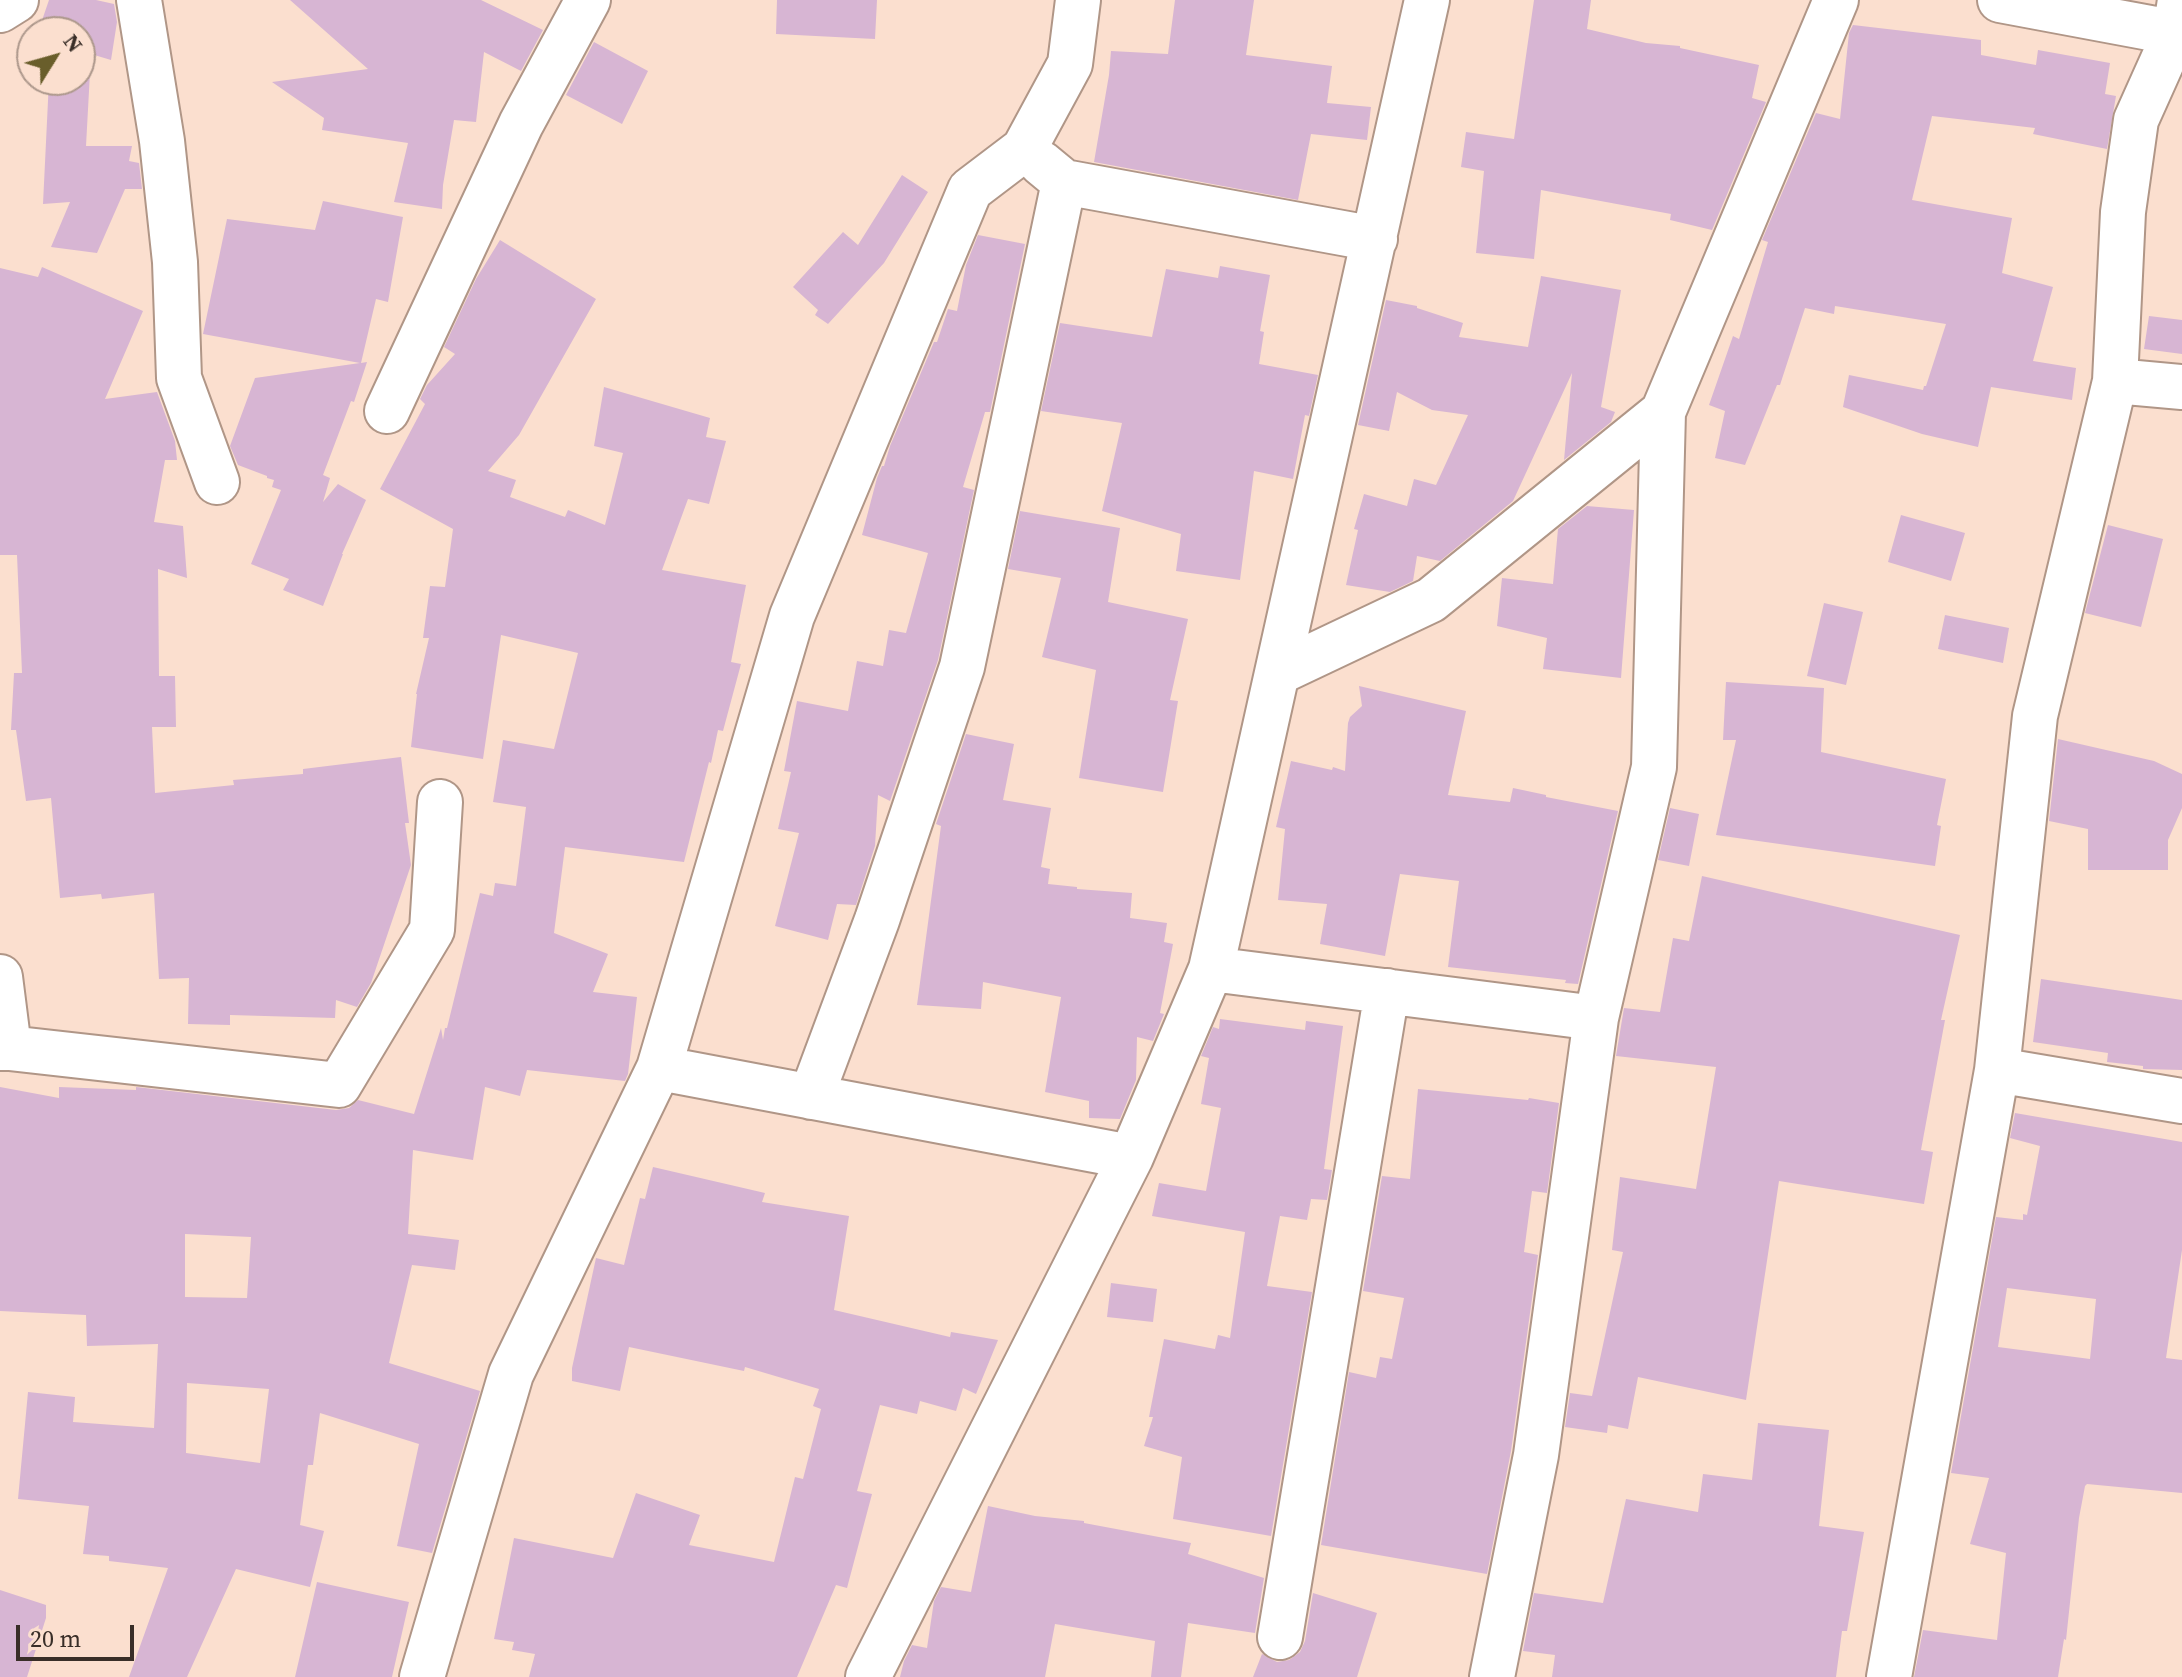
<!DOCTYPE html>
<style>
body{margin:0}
#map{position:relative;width:2182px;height:1677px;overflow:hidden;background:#fbdfcf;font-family:"Source Serif 4",serif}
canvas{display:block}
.north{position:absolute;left:16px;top:16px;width:80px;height:80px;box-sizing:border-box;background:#fbdfcf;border:2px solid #ad988c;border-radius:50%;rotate:53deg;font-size:22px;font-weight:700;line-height:32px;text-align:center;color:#392e28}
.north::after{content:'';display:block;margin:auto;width:28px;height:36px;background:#695e2b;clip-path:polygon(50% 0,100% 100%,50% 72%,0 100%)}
.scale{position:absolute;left:16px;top:1625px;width:118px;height:36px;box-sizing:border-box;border:4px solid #392e28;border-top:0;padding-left:10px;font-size:24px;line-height:28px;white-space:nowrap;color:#392e28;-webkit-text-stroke:6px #fbdfcf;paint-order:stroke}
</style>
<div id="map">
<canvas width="2182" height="1677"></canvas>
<div class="north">N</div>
<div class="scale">20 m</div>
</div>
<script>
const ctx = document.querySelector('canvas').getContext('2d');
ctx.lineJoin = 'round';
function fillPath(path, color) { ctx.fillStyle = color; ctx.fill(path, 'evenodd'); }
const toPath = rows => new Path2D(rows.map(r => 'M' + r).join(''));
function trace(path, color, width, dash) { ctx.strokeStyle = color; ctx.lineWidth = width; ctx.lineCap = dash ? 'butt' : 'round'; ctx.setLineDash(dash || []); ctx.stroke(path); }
const building = toPath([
 [49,0,96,0,114,4,117,22,111,60,91,54,86,146,132,146,129,161,139,163,142,189,125,189,97,253,51,247,70,202,43,204,49,80,80,80,80,32,38,32],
 [290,0,481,0,543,30,521,71,484,52,476,122,454,120,443,185,442,209,394,202,408,143,322,130,324,118,272,82,368,69],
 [777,0,877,0,875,39,776,34],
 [1175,0,1254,0,1246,55,1332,66,1327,103,1371,107,1367,140,1311,134,1298,200,1094,162,1109,75,1111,51,1168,54],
 [1534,0,1591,0,1587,29,1646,43,1680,46,1680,48,1759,65,1752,98,1766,102,1712,230,1670,220,1671,214,1541,190,1534,259,1476,253,1484,171,1461,167,1466,132,1514,139],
 [1853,25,1981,40,1981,55,2036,65,2038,50,2110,63,2105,94,2116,96,2107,149,2033,134,2035,128,1932,116,1912,200,2012,218,2002,273,2053,287,2033,361,2076,368,2072,400,1991,387,1978,447,1922,434,1843,407,1849,375,1923,390,1924,386,1926,386,1946,324,1835,306,1834,314,1805,308,1780,385,1777,385,1745,465,1715,458,1725,411,1709,405,1733,336,1739,339,1768,242,1762,240,1816,113,1840,119,1849,33],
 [594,42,648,71,622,124,566,95],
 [902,175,928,192,884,263,828,324,815,315,818,310,793,287,843,232,858,245],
 [323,201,403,217,388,302,376,299,361,363,367,362,354,402,351,401,323,475,330,478,323,502,338,484,366,500,342,554,343,554,323,606,283,590,289,579,251,564,281,490,272,487,274,480,267,478,267,476,238,465,230,446,255,378,360,363,203,334,227,219,315,230],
 [978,235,1025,244,990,412,985,412,963,487,974,490,938,660,890,801,878,795,875,846,856,905,837,904,828,940,775,926,799,833,778,829,791,772,784,771,797,701,848,711,857,661,883,666,889,630,906,633,928,553,862,535,877,478,882,466,884,466,890,446,934,342,937,342,948,309,957,311,966,265],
 [500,240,596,299,519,435,488,471,516,480,510,497,565,517,568,510,605,525,623,453,594,446,604,387,710,418,706,437,726,441,709,504,688,499,662,570,746,585,731,662,741,664,723,731,718,730,711,763,709,762,684,862,565,847,554,933,608,954,593,992,637,997,628,1074,625,1081,527,1070,520,1096,485,1087,473,1160,413,1150,408,1234,459,1240,455,1270,412,1265,389,1363,480,1391,432,1553,397,1546,419,1444,320,1413,313,1465,308,1465,300,1525,324,1531,310,1587,236,1569,187,1677,129,1677,168,1568,109,1561,109,1556,83,1554,89,1506,18,1499,28,1392,75,1397,73,1422,154,1428,158,1344,87,1346,86,1315,0,1311,0,1087,59,1098,59,1087,136,1090,136,1087,336,1110,349,1108,358,1100,414,1114,441,1028,443,1040,445,1028,447,1028,480,893,493,896,495,883,516,886,526,807,493,802,503,740,554,749,578,653,501,635,483,759,411,747,417,694,416,694,429,638,423,638,430,586,445,587,453,529,380,489,425,404,420,399,427,385,455,354,444,347,476,279],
 [185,1234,251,1237,247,1298,185,1297],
 [187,1383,269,1389,260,1463,186,1453],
 [1220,266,1270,275,1260,331,1264,332,1259,364,1318,375,1309,416,1305,415,1293,479,1254,471,1240,580,1176,571,1181,534,1102,511,1122,423,1041,411,1060,323,1152,337,1166,269,1218,278],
 [42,267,143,311,105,399,157,392,175,441,177,460,165,460,154,522,183,526,187,578,158,569,159,676,175,676,176,727,152,727,155,793,234,785,233,780,303,774,303,769,401,757,409,823,405,823,411,865,371,983,357,1007,336,1000,335,1018,230,1015,230,1025,188,1024,189,978,159,979,154,893,102,899,101,894,60,898,51,798,26,801,16,730,11,730,14,673,22,673,17,555,0,555,0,268,38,277],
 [1541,276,1621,290,1601,407,1615,412,1611,422,1564,460,1572,373,1513,501,1440,561,1417,556,1413,581,1390,592,1346,585,1358,530,1354,529,1364,494,1407,506,1414,479,1436,485,1468,415,1432,410,1397,392,1389,431,1358,425,1386,300,1417,306,1417,308,1463,323,1459,337,1528,347],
 [2149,316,2182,320,2182,354,2144,349],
 [1587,506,1634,510,1621,678,1543,669,1547,638,1497,626,1502,578,1553,584,1558,529],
 [1020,511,1120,528,1108,602,1188,619,1170,700,1178,701,1163,792,1079,778,1096,670,1042,657,1061,578,1008,569],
 [1901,515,1965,533,1951,581,1888,562],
 [2108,525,2163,539,2141,627,2085,613],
 [1824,603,1863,612,1846,685,1807,676],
 [1945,615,2009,628,2003,663,1938,649],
 [1726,682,1824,688,1821,752,1946,779,1937,825,1941,826,1935,866,1716,835,1736,740,1723,740],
 [1359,686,1466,711,1448,795,1510,802,1513,788,1546,795,1546,797,1618,811,1578,984,1565,983,1566,980,1448,967,1459,881,1400,874,1385,956,1320,944,1327,904,1278,900,1285,829,1276,827,1291,761,1332,770,1333,767,1345,771,1348,723,1350,717,1362,706],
 [966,734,1014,744,1003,800,1051,808,1041,867,1050,869,1048,884,1077,887,1077,889,1132,893,1130,918,1167,923,1164,942,1173,944,1160,1013,1164,1014,1153,1041,1137,1037,1136,1080,1120,1119,1089,1118,1089,1101,1045,1092,1061,997,983,982,981,1009,917,1005,941,826,936,824],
 [2058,739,2154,761,2182,774,2182,808,2168,840,2168,870,2088,870,2088,829,2049,821],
 [1670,808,1699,814,1689,866,1658,860],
 [1702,876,1960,935,1941,1020,1945,1020,1921,1150,1933,1152,1924,1204,1779,1181,1746,1400,1638,1377,1628,1429,1608,1425,1607,1433,1565,1427,1570,1393,1592,1396,1623,1252,1612,1250,1620,1177,1696,1189,1716,1067,1616,1056,1624,1008,1660,1012,1673,938,1689,941],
 [2041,979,2182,1000,2182,1070,2143,1069,2143,1066,2107,1062,2108,1053,2033,1042],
 [1220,1019,1305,1030,1306,1021,1343,1026,1324,1169,1332,1170,1327,1200,1311,1199,1307,1220,1280,1216,1267,1286,1312,1292,1271,1536,1173,1519,1182,1457,1144,1446,1153,1417,1149,1417,1164,1339,1215,1349,1218,1335,1230,1338,1245,1232,1152,1216,1159,1183,1206,1191,1221,1108,1201,1104,1209,1058,1201,1056,1213,1027,1219,1029],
 [1418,1089,1528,1100,1529,1098,1559,1103,1547,1193,1532,1191,1524,1252,1538,1255,1511,1451,1487,1574,1321,1545,1349,1372,1376,1378,1380,1357,1392,1359,1404,1298,1363,1291,1382,1176,1410,1179],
 [2015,1113,2182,1142,2182,1250,2166,1358,2182,1360,2182,1493,2087,1484,2085,1486,2079,1518,2066,1640,2064,1639,2058,1677,1914,1677,1923,1630,1997,1640,2006,1553,1970,1544,1989,1478,1951,1473,1996,1217,2023,1220,2023,1214,2027,1215,2040,1146,2010,1138],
 [2007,1288,2096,1299,2090,1359,1998,1347],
 [653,1167,765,1193,762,1202,849,1216,834,1310,950,1337,951,1332,998,1340,976,1394,963,1388,956,1411,920,1401,917,1414,880,1405,857,1491,872,1494,847,1588,836,1585,797,1677,529,1677,535,1654,512,1650,514,1642,494,1639,514,1538,613,1558,636,1493,700,1515,689,1545,774,1562,795,1477,803,1479,821,1409,813,1406,819,1389,745,1367,744,1371,629,1347,620,1391,572,1381,572,1368,596,1258,624,1265,640,1198,645,1199],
 [1111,1283,1157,1289,1153,1322,1107,1317],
 [1758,1423,1829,1430,1819,1526,1864,1532,1847,1631,1842,1631,1836,1677,1552,1677,1555,1655,1523,1651,1534,1593,1603,1603,1626,1499,1698,1512,1703,1474,1752,1480],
 [988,1506,1035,1516,1084,1521,1084,1523,1191,1543,1188,1554,1264,1578,1255,1633,1188,1623,1181,1677,1151,1677,1155,1641,1055,1624,1045,1677,900,1677,904,1661,912,1645,927,1648,934,1601,941,1587,971,1592],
 [317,1582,409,1602,392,1677,295,1677],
 [0,1590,46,1605,46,1618,27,1677,0,1677],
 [1313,1593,1377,1613,1357,1677,1253,1677,1262,1654,1277,1662,1289,1660,1300,1652,1305,1641]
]);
const street = toPath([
 [139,0,162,141,175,262,179,378,217,482],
 [2000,0,2182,34],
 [0,10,16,0],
 [1041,163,1064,182,1375,239],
 [2115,381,2182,387],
 [387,411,521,124,588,0],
 [1277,673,1431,600,1663,412],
 [1211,969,1596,1018],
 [0,977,9,1048],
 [0,1048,9,1048,339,1085,432,930,440,802],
 [659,1068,1131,1157],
 [1997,1070,2182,1101],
 [811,1097,877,920,962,667,1064,182],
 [1280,1637,1387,991],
 [422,1677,511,1374,659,1068,792,616,970,190,1024,149,1070,64,1078,0],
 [868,1677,1131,1157,1211,969,1427,0],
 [1492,1677,1536,1455,1596,1018,1654,767,1663,412,1836,0],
 [1889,1677,1997,1070,2035,716,2115,381,2123,212,2136,120,2175,33,2180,0]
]);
fillPath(building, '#d7b5d3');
trace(street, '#b09687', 48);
trace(street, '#fff', 44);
</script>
